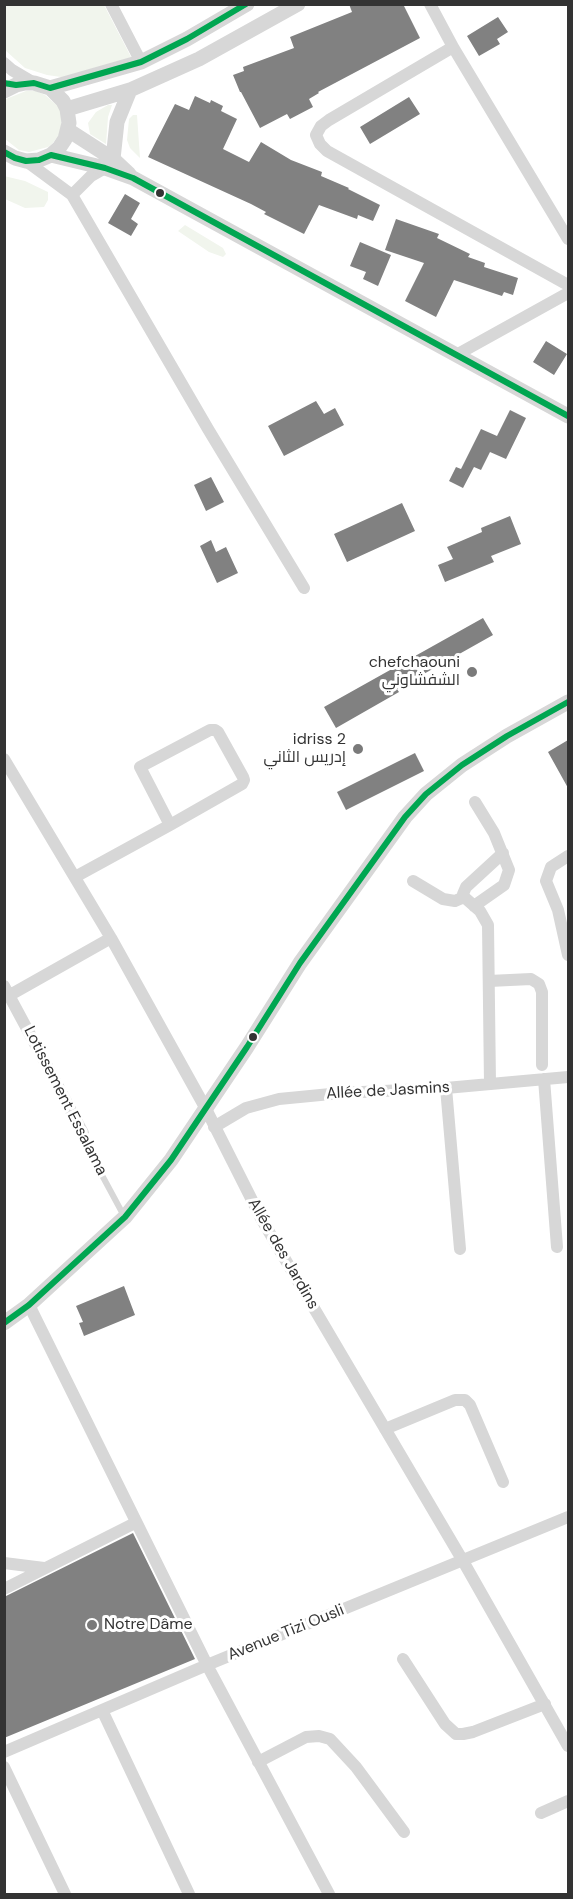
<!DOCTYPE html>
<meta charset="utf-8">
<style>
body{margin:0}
#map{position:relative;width:573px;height:1899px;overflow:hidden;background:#fff;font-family:"DM Sans",sans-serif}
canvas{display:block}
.frame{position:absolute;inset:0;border:6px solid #333;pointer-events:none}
</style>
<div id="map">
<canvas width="573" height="1899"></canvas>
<div class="frame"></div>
</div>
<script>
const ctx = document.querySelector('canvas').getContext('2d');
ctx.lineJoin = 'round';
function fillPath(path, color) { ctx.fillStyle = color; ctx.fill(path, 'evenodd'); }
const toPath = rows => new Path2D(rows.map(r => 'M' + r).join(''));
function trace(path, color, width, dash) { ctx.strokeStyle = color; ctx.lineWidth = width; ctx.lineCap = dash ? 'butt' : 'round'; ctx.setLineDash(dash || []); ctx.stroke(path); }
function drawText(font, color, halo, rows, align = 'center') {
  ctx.font = font + ' "DM Sans",Cairo,sans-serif'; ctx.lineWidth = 6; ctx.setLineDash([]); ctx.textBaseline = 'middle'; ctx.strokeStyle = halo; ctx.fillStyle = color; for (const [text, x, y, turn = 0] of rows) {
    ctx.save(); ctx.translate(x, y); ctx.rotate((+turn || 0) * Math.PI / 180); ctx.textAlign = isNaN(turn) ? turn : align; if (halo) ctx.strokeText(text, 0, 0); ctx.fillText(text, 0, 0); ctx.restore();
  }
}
const green = toPath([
 [5,5,104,5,131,57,122,66,68,78,47,75,25,68,5,50],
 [26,91,36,91,45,95,61,109,62,131,52,144,48,147,29,152,19,150,5,139,6,99],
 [108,105,112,105,108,117,106,144,90,134,88,123,96,112],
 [133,115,137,115,140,158,130,148,127,140,129,119],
 [4,176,25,181,48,192,48,200,44,207,25,208,5,199],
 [185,225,223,248,226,254,223,257,209,252,178,231]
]);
const building = toPath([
 [349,4,403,4,420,38,318,92,319,93,309,99,313,107,290,119,287,114,260,128,241,92,240,92,233,75,244,71,243,67,294,48,290,37,352,12],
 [498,17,508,32,497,39,500,44,479,56,467,36],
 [195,96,210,103,211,100,223,106,221,111,237,119,223,149,249,162,261,142,291,160,322,172,321,176,349,188,348,189,380,205,373,221,358,215,357,219,319,205,304,234,264,214,266,212,251,204,148,157,175,104,189,110],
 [409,97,420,114,370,144,360,127],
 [125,194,140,203,131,219,138,224,131,236,108,223],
 [396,219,439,234,437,238,470,254,468,257,485,263,484,267,518,278,513,295,504,292,502,296,454,280,436,317,405,301,424,263,385,250],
 [360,242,391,255,378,286,363,279,366,272,350,266],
 [546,341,567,354,554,375,533,362],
 [316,401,324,414,335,408,344,425,284,456,268,426],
 [510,410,526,418,506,459,490,452,481,470,474,467,463,488,449,481,456,467,461,469,481,429,497,436],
 [211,477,224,502,206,511,194,485],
 [402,503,415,531,347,562,334,534],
 [510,516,521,544,491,556,494,562,445,582,438,565,453,559,447,547,482,532,481,528],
 [211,540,216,552,226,547,238,573,217,583,200,546],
 [483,618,493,635,397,689,399,692,336,728,324,707],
 [568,740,568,788,548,752],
 [415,753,424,771,346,810,337,792],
 [124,1286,135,1315,84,1336,79,1323,83,1322,76,1306],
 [133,1533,195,1659,4,1738,4,1597]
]);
const service = toPath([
 [83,1133,90,1153,124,1216]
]);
const minor = toPath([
 [111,4,141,62],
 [430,4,453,47,568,239],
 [453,47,329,120,321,126,316,135,320,144,327,151,568,285],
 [4,63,12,70,34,83],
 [26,161,72,195,208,429,304,588],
 [72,195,91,176,105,168],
 [458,354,568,293],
 [4,759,111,938,206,1109,262,1220,463,1561,568,1746],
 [568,856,551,867,546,881,558,910,568,955],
 [75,877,170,825,242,784,244,780,243,777,218,732,215,730,210,730,140,767,170,825],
 [413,881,443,899,455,901,464,897],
 [474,906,504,885,509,870,494,833,475,802],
 [489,981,531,979,539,984,542,992,542,1065],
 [4,986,83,1133],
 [10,995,111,938],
 [544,1079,557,1247],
 [490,1084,488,925,480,911,464,897,463,894,466,887,503,853],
 [446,1088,460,1249],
 [214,1127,246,1108,279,1099,341,1093,446,1088,568,1077],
 [29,1305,207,1665,329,1894],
 [385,1429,455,1400,465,1400,470,1405,503,1482],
 [4,1563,44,1568],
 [4,1589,135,1523],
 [403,1659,445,1724,456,1734,463,1734,473,1732,545,1704],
 [102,1710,189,1894],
 [4,1752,207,1665,568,1517],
 [258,1762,306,1737,319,1736,330,1739,356,1767,404,1832],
 [4,1767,65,1894],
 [541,1813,568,1801]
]);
const tertiary = toPath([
 [50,88,141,62,187,39,247,4],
 [4,91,16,85,25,83,34,83,50,88,63,101,67,109,69,123,65,139,59,148,51,155,39,160,26,161,15,158,4,152],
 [67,109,130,90,199,59,298,4],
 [68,130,113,159,129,174],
 [51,155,105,168,133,178,568,416],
 [113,159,117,122,130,90],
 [4,1323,29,1305,125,1217,171,1160,247,1047,300,963,405,817,426,794,462,765,507,736,568,702]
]);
const bus1 = toPath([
 [4,83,16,85,34,83,50,88,141,62,187,39,246,4],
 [4,152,15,158,26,161,39,160,51,155,105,168,133,178,568,416],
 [4,1323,29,1305,125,1217,171,1160,247,1047,300,963,405,817,426,794,462,765,507,736,568,702]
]);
const markers = [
 [160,193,5,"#333"],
 [472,672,6,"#7a7a7a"],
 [358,749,6,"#7a7a7a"],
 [253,1037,5,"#333"],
 [92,1625,6,"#7a7a7a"]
];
const poiNames = [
 ["chefchaouni",460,663],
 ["الشفشاوني",460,681],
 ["idriss 2",346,740],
 ["إدريس الثاني",346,758],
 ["Notre Dâme",104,1625,"left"]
];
const streetNames = [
 ["Allée de Jasmins",388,1091,-3],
 ["Lotissement Essalama",65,1101,63],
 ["Allée des Jardins",283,1254,60],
 ["Avenue Tizi Ousli",286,1633,-22]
];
fillPath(green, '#f1f5ed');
fillPath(building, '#818181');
trace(service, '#d7d7d7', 6);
trace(minor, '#d7d7d7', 12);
trace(tertiary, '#d7d7d7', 15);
trace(bus1, '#00a651', 6);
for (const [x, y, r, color] of markers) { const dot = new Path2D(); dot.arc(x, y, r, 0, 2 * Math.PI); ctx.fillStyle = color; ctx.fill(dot); trace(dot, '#fff', 2); }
drawText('16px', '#333', '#fff', poiNames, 'right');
drawText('16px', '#333', '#fff', streetNames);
</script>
